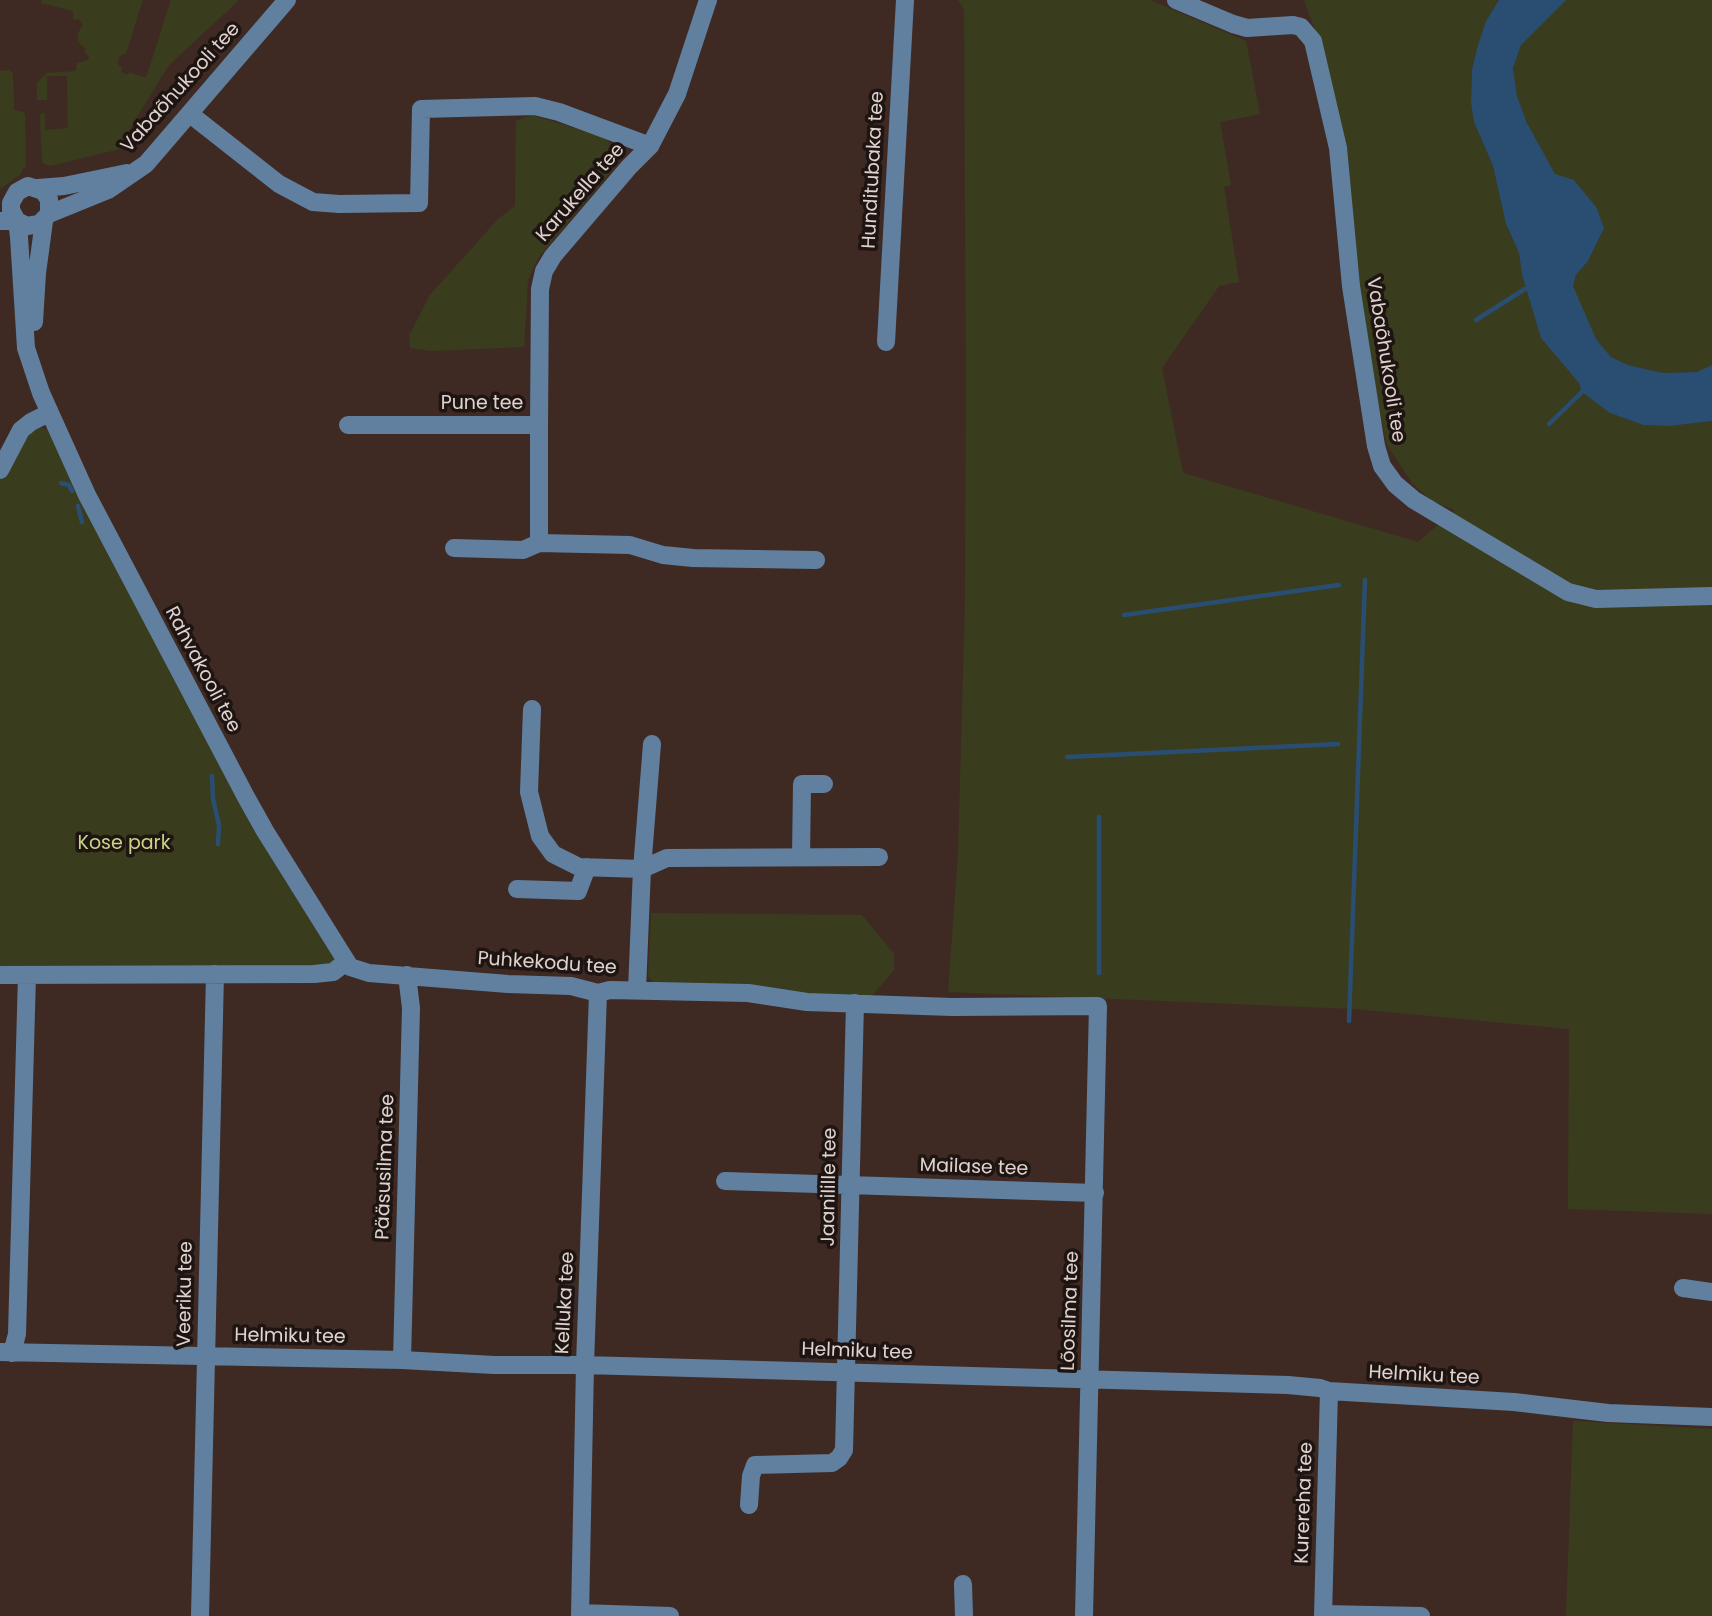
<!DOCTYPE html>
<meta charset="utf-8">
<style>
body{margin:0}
canvas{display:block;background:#3e2a23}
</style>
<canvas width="1712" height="1616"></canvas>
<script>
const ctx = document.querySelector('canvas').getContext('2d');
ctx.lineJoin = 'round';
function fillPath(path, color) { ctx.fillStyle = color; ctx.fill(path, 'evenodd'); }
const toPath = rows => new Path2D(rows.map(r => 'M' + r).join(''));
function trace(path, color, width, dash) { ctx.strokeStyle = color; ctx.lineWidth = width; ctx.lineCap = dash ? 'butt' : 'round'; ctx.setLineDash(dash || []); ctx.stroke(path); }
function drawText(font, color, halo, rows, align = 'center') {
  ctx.font = font + ' Poppins,sans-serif'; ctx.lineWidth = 7; ctx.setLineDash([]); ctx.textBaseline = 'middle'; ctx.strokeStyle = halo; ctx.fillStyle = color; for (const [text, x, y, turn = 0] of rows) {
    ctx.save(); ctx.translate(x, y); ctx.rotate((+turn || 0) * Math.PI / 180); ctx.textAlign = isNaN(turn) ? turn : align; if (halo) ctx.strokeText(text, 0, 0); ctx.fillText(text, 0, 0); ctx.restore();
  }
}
const green = toPath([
 [42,0,143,0,126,53,120,56,117,63,122,68,121,72,128,75,129,72,146,78,171,0,239,0,169,65,129,130,132,146,50,166,42,163,42,161,40,114,48,113,45,114,45,130,68,128,67,76,47,76,47,100,37,100,37,83,47,73,76,71,77,63,88,60,89,57,85,52,85,48,78,42,78,33,83,25,80,20,73,19,73,11,41,3],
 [958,0,1150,0,1246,41,1260,114,1220,122,1231,185,1224,187,1239,282,1219,286,1162,368,1183,473,1418,542,1455,510,1432,501,1413,484,1387,445,1368,357,1357,282,1345,162,1327,62,1304,0,1499,0,1486,21,1478,45,1472,69,1471,103,1474,122,1493,166,1506,224,1519,253,1522,275,1541,338,1579,383,1582,391,1610,413,1643,425,1670,426,1712,421,1712,591,1612,594,1583,591,1558,581,1490,541,1478,548,1573,600,1599,605,1712,602,1712,1214,1568,1209,1569,1029,1355,1009,948,992,958,855,965,604,966,382,964,10],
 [1566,0,1712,0,1712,365,1697,372,1663,373,1628,365,1611,357,1596,339,1580,306,1573,286,1576,275,1588,261,1604,228,1597,208,1574,180,1555,175,1527,123,1517,96,1513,68,1521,45],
 [10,70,13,74,14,110,23,112,25,115,26,167,23,168,21,174,0,189,0,71],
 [532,115,606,138,615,152,614,168,538,258,528,280,524,347,431,351,410,348,409,336,430,295,498,219,515,206,516,121],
 [39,427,48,430,51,434,72,482,333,954,334,960,330,967,0,970,0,478,21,440],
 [651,913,862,915,894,954,894,970,871,997,810,995,654,983,648,976],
 [1573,1421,1712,1429,1712,1616,1566,1616]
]);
const water = toPath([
 [1499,0,1566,0,1521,45,1513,68,1517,96,1527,123,1555,174,1574,180,1597,208,1604,228,1588,261,1576,275,1573,286,1596,339,1611,357,1628,365,1663,373,1697,372,1712,365,1712,421,1670,426,1643,425,1610,413,1582,392,1579,383,1541,338,1522,275,1519,253,1506,224,1493,166,1474,122,1471,103,1472,69,1478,45,1486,21]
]);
const stream = toPath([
 [1476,320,1525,289],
 [1549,424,1582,392],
 [61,483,69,485,72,491],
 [78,506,82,522],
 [1124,615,1339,585],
 [1067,757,1338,744],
 [212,776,213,799,219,825,218,844],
 [1099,817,1099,973],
 [1349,1021,1365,580]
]);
const minor = toPath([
 [1176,0,1233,24,1247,28,1293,25,1301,27,1313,41,1338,148,1351,286,1376,446,1382,466,1395,484,1414,500,1568,592,1596,599,1712,596],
 [190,114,279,184,313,202,339,204,419,203,421,109,535,106,559,112,650,146],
 [38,188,64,186,127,173],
 [49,214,108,190,146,164,287,0],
 [0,221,17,221,27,226,39,224,49,214,49,199,43,191,28,186,17,192,11,203,11,210,17,221,19,237,26,348,41,393,87,495,246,797,265,831,350,967,369,973,508,984,571,986,598,993,610,990,748,993,807,1002,952,1007,1098,1006,1084,1616],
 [34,322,37,273,44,221],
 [886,342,905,0],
 [348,425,539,425,539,543,630,545,663,555,693,558,816,560],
 [539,425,540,289,544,271,553,256,629,167,650,146,677,94,708,0],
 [0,470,21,430,31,422,49,413],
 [454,548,523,550,539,543],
 [532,709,529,792,540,836,553,854,579,867,642,869,667,858,879,857],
 [801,857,802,784,824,784],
 [517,889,578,891,587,867],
 [0,975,314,974,333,972,346,962],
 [637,990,642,869,652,744],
 [725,1181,1095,1193],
 [1683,1288,1712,1292],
 [0,1352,402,1360,494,1365,585,1365,1288,1385,1320,1388,1329,1391,1514,1402,1608,1413,1712,1417],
 [12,1353,17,1334,27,975],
 [402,1360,411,1008,407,975],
 [749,1505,751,1476,755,1465,832,1463,839,1458,844,1450,855,1003],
 [963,1584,964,1616],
 [580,1613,670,1616],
 [1323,1614,1421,1616],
 [200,1616,215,974],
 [580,1616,585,1365,598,993],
 [1323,1616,1329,1391]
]);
const streetNames = [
 ["Vabaõhukooli tee",181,88,-48],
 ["Hunditubaka tee",874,170,-87],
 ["Karukella tee",581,193,-49],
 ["Vabaõhukooli tee",1385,360,81],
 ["Pune tee",482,404],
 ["Rahvakooli tee",202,670,62],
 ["Puhkekodu tee",547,964,4],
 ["Pääsusilma tee",386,1167,-88],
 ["Mailase tee",974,1168,2],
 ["Jaanilille tee",830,1187,-89],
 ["Veeriku tee",186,1294,-89],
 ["Kelluka tee",566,1303,-87],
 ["Lõosilma tee",1071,1311,-88],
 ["Helmiku tee",290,1337,1],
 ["Helmiku tee",857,1352,2],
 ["Helmiku tee",1424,1376,3],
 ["Kurereha tee",1305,1503,-88]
];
const parkNames = [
 ["Kose park",124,844]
];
fillPath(green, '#393d1d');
fillPath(water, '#294e72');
trace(stream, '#294e72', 4.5);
trace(minor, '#6180a0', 18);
drawText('19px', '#e0d3cf', '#1e1512', streetNames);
drawText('19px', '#c9d484', '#1e1512', parkNames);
</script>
